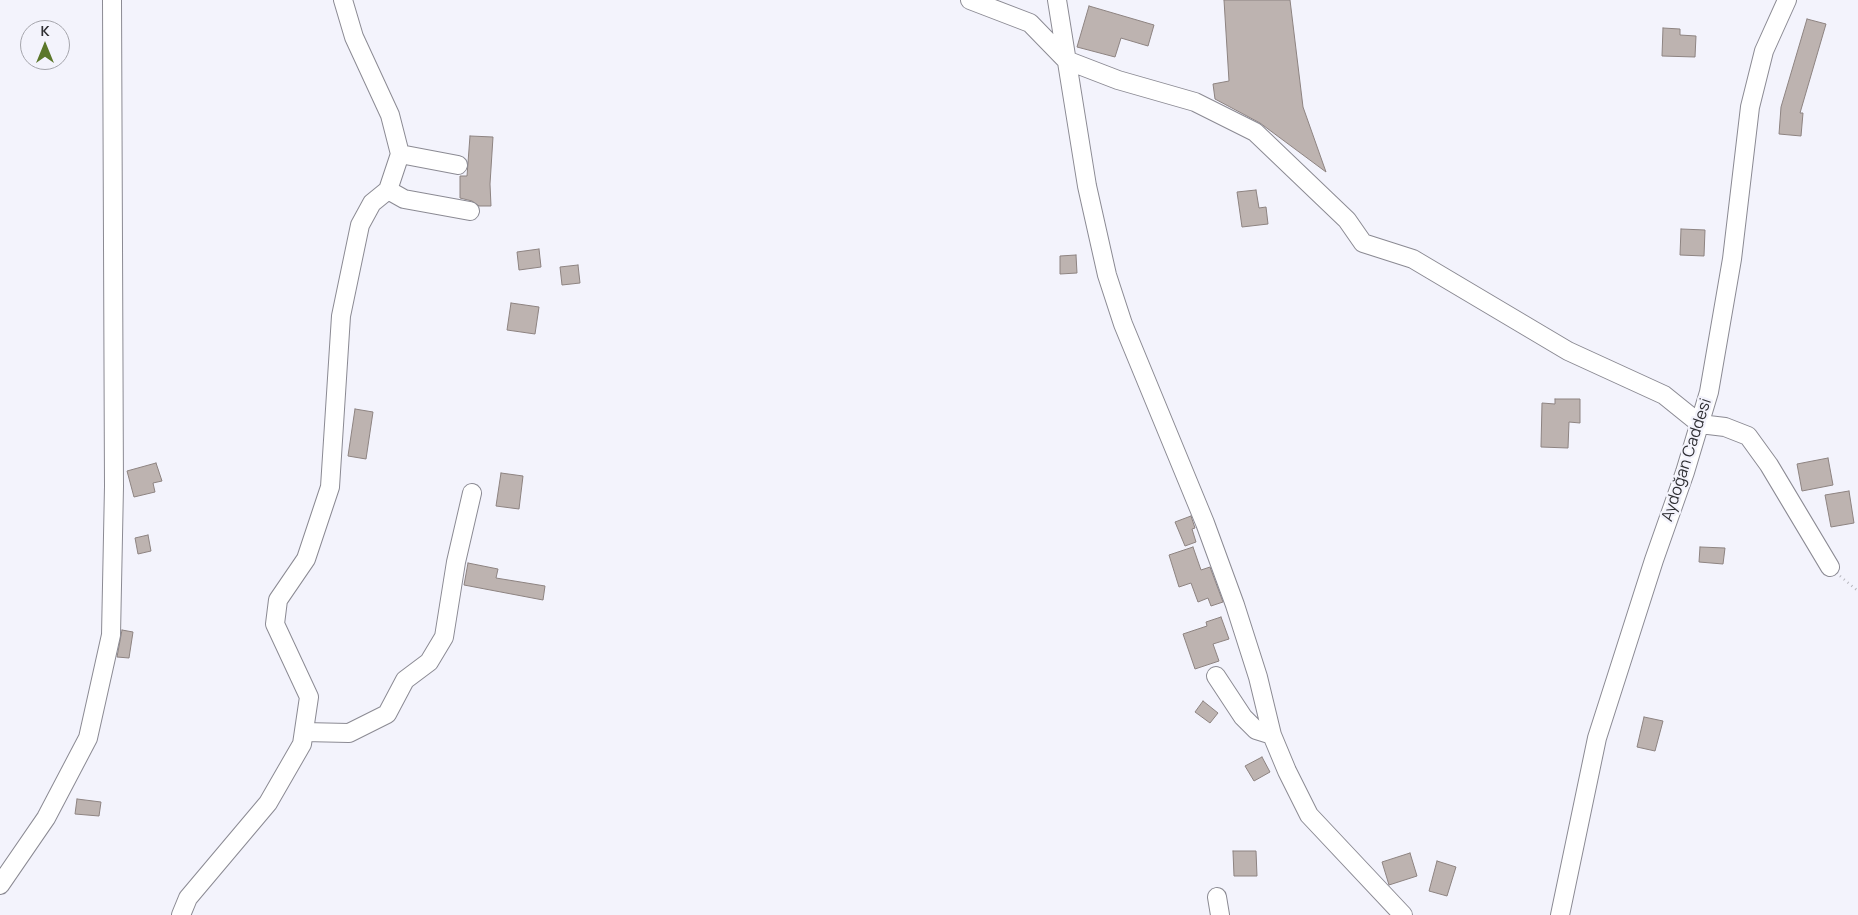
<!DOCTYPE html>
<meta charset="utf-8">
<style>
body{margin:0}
#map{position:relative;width:1858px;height:915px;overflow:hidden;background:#f3f3fc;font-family:Manrope,sans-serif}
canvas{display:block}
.north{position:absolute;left:20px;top:20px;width:50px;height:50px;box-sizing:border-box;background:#f3f3fc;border:1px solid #a5a5ac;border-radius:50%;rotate:0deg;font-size:14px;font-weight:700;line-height:20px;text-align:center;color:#2f2f33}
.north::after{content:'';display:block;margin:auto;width:18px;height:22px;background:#5b772a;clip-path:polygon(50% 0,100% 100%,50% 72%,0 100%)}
</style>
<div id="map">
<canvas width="1858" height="915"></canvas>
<div class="north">K</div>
</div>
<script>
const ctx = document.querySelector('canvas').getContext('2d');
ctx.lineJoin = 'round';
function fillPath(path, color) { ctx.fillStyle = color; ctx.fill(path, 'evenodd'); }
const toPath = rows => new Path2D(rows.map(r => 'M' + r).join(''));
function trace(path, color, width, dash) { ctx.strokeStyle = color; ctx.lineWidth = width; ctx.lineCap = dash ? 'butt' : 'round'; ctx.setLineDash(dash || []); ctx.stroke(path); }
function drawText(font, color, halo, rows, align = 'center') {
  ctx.font = font + ' Manrope,sans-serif'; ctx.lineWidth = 4.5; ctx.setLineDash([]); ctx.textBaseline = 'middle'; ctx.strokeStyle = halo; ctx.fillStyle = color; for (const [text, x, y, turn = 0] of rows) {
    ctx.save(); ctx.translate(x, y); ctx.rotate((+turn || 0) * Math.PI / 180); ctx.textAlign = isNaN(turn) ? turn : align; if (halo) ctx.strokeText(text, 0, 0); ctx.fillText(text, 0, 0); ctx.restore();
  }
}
const building = toPath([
 [1224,0,1290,0,1303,107,1326,172,1260,123,1215,99,1213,84,1229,81,1224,0],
 [1089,6,1154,25,1148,46,1121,38,1115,57,1077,47,1089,6],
 [1807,19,1826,24,1800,113,1803,113,1801,136,1779,134,1781,107,1807,19],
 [1663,28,1680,29,1680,35,1696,36,1695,57,1662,56,1663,28],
 [470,136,493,137,490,184,491,206,479,206,472,201,460,198,460,176,467,176,470,136],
 [1256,190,1259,208,1266,207,1268,224,1242,227,1237,192,1256,190],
 [1681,229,1705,230,1704,256,1680,255,1681,229],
 [539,249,541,267,519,270,517,252,539,249],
 [1076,255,1077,273,1060,274,1060,256,1076,255],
 [578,265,580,283,562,285,560,267,578,265],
 [511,303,539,307,535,334,507,330,511,303],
 [1555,399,1580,399,1580,423,1569,422,1568,448,1541,447,1542,403,1555,404,1555,399],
 [355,409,373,412,366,459,348,456,355,409],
 [1828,458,1833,485,1802,491,1797,464,1828,458],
 [156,463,162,481,153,483,155,492,134,497,127,471,156,463],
 [501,473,523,476,519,509,496,506,501,473],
 [1849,491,1854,523,1831,527,1825,495,1849,491],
 [1191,516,1195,528,1192,529,1196,542,1185,546,1175,522,1191,516],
 [148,535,151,551,138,554,135,538,148,535],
 [1193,547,1201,570,1210,567,1223,602,1211,606,1208,598,1198,602,1191,583,1179,587,1169,555,1193,547],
 [1700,547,1725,548,1723,564,1699,562,1700,547],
 [468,563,498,569,496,578,545,586,543,600,464,585,468,563],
 [1221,617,1229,639,1213,644,1219,661,1195,669,1183,634,1207,626,1206,622,1221,617],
 [122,630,133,632,129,658,117,657,122,630],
 [1203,701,1218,713,1210,723,1195,712,1203,701],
 [1644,717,1663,721,1655,751,1637,747,1644,717],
 [1262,757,1270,772,1254,781,1245,766,1262,757],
 [77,799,101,802,99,816,75,814,77,799],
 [1233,851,1256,851,1257,876,1234,876,1233,851],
 [1410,853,1417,876,1389,885,1382,862,1410,853],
 [1437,861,1456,867,1447,896,1429,891,1437,861]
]);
const path = toPath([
 [1840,576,1858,591]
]);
const minor = toPath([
 [970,0,1030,23,1066,60,1118,80,1195,102,1255,132,1347,220,1363,243,1413,259,1568,351,1664,395,1700,424,1725,427,1748,436,1769,465,1830,567],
 [1057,0,1087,186,1107,275,1123,324,1205,523,1235,605,1258,677,1272,735,1287,771,1309,815,1403,915],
 [400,154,458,165],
 [388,190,404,199,470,211],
 [1216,676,1243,717,1256,730,1272,735],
 [304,732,349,733,387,714,405,680,429,662,444,637,456,562,472,493],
 [0,885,46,818,88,738,111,635,114,486,112,0],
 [1217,897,1220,915],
 [181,915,188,898,268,803,302,744,309,697,275,624,278,600,306,559,330,487,341,316,360,225,372,203,388,190,400,154,390,115,354,37,343,0],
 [1560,915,1597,738,1654,560,1685,472,1709,392,1732,259,1750,107,1764,51,1787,0]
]);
const streetNames = [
 ["Aydoğan Caddesi",1687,460,-72]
];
fillPath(building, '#bdb3b0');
trace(building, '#8d8381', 1);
trace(minor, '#8b8a93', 20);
trace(path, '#b7b7be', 2.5, [1, 4]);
trace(minor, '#fff', 18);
drawText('16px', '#2f2f33', '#f3f3fc', streetNames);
</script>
